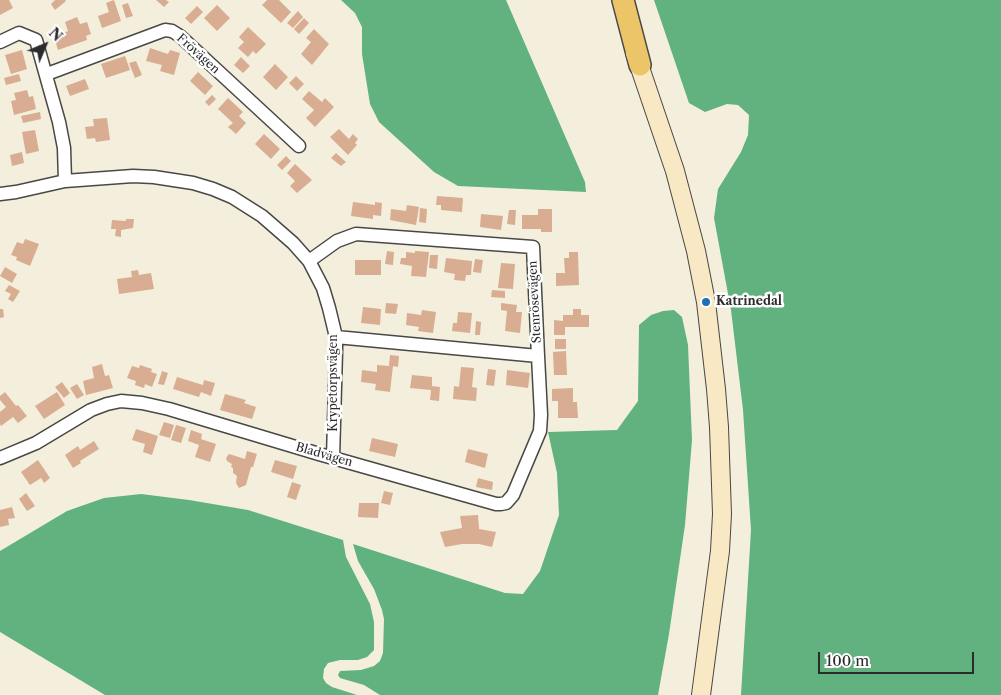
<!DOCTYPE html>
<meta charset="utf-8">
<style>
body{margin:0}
#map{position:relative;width:1001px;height:695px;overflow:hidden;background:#f3efdc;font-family:"Libre Caslon Text",serif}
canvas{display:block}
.north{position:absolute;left:20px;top:20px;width:50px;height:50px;-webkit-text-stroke:4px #fff;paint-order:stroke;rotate:45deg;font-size:14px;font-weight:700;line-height:20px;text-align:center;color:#2b2b2b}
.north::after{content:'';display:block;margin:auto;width:18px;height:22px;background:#2b2b2b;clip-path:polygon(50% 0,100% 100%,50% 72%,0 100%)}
.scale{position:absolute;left:818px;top:652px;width:156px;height:22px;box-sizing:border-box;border:2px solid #2b2b2b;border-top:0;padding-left:6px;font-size:15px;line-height:18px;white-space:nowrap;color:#2b2b2b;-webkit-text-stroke:4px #fff;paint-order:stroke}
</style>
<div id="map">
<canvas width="1001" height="695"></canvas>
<div class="north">N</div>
<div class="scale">100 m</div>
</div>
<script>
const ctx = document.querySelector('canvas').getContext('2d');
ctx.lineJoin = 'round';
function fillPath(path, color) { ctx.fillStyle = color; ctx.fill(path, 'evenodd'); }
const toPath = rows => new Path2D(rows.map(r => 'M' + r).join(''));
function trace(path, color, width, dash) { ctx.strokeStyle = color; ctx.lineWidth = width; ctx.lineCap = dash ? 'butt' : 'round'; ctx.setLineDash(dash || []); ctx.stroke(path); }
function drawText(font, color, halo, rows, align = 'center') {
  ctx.font = font + ' "Libre Caslon Text",serif'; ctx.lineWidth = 5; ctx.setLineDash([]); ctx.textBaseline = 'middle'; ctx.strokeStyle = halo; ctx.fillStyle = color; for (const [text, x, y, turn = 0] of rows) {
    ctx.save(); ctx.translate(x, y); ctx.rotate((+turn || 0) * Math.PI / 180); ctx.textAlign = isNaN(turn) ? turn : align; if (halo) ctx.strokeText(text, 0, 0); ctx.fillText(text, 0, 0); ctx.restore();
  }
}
const forest = toPath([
 [341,0,506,0,585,182,586,192,458,186,434,172,379,122,370,104,362,54,362,27,355,13],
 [654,0,1001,0,1001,695,741,695,751,530,743,410,731,310,714,218,718,189,741,152,748,135,749,115,738,105,727,104,705,112,689,103],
 [674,310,682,317,688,345,692,440,685,525,669,634,658,695,380,695,364,685,340,678,338,675,340,671,361,670,374,666,380,661,383,653,384,619,382,610,374,589,358,561,353,544,505,593,523,594,540,571,559,515,557,473,548,432,617,430,638,401,639,325,651,315,663,311],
 [141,494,189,500,248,510,343,540,346,557,370,604,374,622,374,650,367,657,358,660,340,660,328,663,324,669,323,678,326,683,332,687,357,695,105,695,0,632,0,551,67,511,104,498]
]);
const building = toPath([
 [0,0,9,0,13,8,0,15],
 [55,0,65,0,66,1,55,10,51,4],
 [114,0,121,21,102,28,98,16,109,12,106,3],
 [156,0,166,0,169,2,164,7],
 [267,0,279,0,291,12,281,23,262,5],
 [128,3,133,16,126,18,122,5],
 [217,5,230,18,217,31,204,18],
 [197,6,203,12,191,24,185,18],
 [298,11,303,17,293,28,287,23],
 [77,17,80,24,87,22,91,34,86,36,87,40,58,50,54,37,68,31,65,22],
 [304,18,309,23,299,34,294,29],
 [248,27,266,44,256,54,253,51,248,57,238,48,244,42,239,37],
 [314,29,329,44,312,65,301,54,311,42,306,38],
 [150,48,168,54,170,50,180,53,174,75,160,71,162,65,146,61],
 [22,50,27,69,11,74,5,55],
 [125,56,130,70,106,78,101,64],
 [241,57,250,66,243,73,234,65],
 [136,61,142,75,135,78,129,63],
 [275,64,288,77,276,90,263,77],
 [198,72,213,86,205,95,190,81],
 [19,74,21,81,6,85,4,78],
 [296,76,304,84,297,91,289,83],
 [85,79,89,89,70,96,66,86],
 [27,90,29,97,33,96,36,109,14,115,11,101,16,100,14,93],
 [309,91,322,102,325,98,334,107,315,127,306,118,314,110,302,99],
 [212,95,216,99,209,106,205,102],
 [228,98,243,112,239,116,246,123,236,134,228,127,233,123,218,109],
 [40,112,41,119,23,123,21,116],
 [107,118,110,140,96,142,95,138,87,139,85,127,94,126,93,119],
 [339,129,349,139,353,134,358,139,355,143,357,145,348,155,330,137],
 [35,130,39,151,26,154,22,132],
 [264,134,280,149,271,159,255,144],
 [22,152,24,163,12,166,10,155],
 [336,153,346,162,341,166,331,158],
 [286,156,291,161,282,170,277,165],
 [295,164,312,180,297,193,290,186,295,181,287,173],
 [437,196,463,198,462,212,441,210,441,205,436,205],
 [353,202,375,205,375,202,382,203,381,216,373,215,373,219,351,216],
 [407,205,419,207,416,225,390,220,391,209,406,211],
 [420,208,427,209,426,223,419,222],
 [538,209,552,209,552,232,541,232,541,229,522,229,522,215,538,215],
 [509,210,516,210,515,225,507,224],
 [481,214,503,216,501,230,480,227],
 [126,219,134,219,133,228,121,230,121,237,115,236,116,229,111,229,112,220,126,221],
 [25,239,39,244,30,266,16,260,17,257,11,255,17,242,23,244],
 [387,251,394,252,393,265,385,264],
 [415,251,429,252,426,277,411,276,412,266,400,264,401,258,406,258,406,252,415,253],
 [569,252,578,252,579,285,556,286,556,273,565,273,564,258,569,258],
 [430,255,438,255,437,269,429,268],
 [446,258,472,261,471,275,466,275,465,281,454,280,455,274,444,272],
 [475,259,483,260,481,273,473,272],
 [355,260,381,260,381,275,355,275],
 [501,263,515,264,513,289,498,288],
 [5,267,17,274,12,283,0,276],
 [138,270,139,275,151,273,154,289,119,294,117,279,132,277,131,271],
 [9,285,20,291,13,302,8,299,11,294,5,291],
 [492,290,505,291,505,298,491,297],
 [386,303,398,304,396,314,385,313],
 [501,303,517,305,516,312,522,312,520,333,505,331,507,311,501,310],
 [363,307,381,309,380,325,361,323],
 [0,309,3,309,4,317,0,318],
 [573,309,581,309,581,315,589,315,589,327,565,327,565,335,554,335,554,320,563,321,563,315,573,315],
 [422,310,436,312,433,333,418,331,419,327,406,325,407,313,421,315],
 [458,312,472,313,470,333,452,331,453,323,457,323],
 [476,321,481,322,480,335,475,335],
 [555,339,566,339,566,349,555,349],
 [566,351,567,375,554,375,553,352],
 [390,355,399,356,398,367,393,366,390,392,375,390,376,384,361,382,362,370,377,372,377,365,389,366],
 [102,364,105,376,109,375,113,388,86,395,83,381,94,378,92,367],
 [140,365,152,369,151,372,157,374,152,387,145,384,144,388,135,385,136,381,127,378,132,366,139,368],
 [461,367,474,368,472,387,477,388,476,401,453,399,454,386,459,387],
 [488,369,496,370,494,386,486,385],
 [507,370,530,373,528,388,506,385],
 [162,371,168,373,164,385,158,384],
 [412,375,432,377,432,386,440,387,439,401,430,400,431,390,410,388],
 [177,377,203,385,204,380,215,383,211,396,201,392,199,397,173,389],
 [62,382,70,393,64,398,55,387],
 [77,384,84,395,77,399,70,388],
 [573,388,573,402,577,402,578,418,558,418,558,401,552,401,552,389],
 [5,392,16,406,18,405,27,416,18,423,13,417,1,426,0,424,0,412,6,407,0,400,0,396],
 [57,392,65,405,44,419,35,406],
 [225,394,246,400,244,403,256,407,252,419,220,410],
 [164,422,174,425,170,438,159,435],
 [176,425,186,428,181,443,171,440],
 [136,429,158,436,152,455,143,452,145,444,132,440],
 [191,430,202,434,201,439,216,444,210,462,195,457,199,445,188,441],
 [372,438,398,444,395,457,369,451],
 [94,441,99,449,80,461,81,463,73,468,65,455,78,446,80,450],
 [468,449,488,454,485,468,465,462],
 [247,451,257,454,253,467,251,467,246,485,239,488,236,483,237,476,233,473,233,468,231,467,232,464,227,461,226,458,229,454,245,459],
 [38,460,50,478,44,483,41,478,30,485,21,472],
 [275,460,297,466,293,479,271,472],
 [478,478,493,482,492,490,476,487],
 [292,482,301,485,296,500,287,497],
 [384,491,393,493,390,505,381,503],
 [26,493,35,506,27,511,19,499],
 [359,503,379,503,378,518,358,517],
 [12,507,15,518,8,519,9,525,0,527,0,510],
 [478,515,479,529,496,532,492,547,479,544,462,544,445,547,440,532,462,528,460,516]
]);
const minor = toPath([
 [0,42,19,33,36,40,59,122,64,148,65,181],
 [47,74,165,30,172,31,180,36,299,146],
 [0,194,16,192,65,181,133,176,154,177,193,183,213,189,232,197,262,216,293,243,309,261,323,288,329,308,336,337,336,351,333,458],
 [309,261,337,241,356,234,533,247,538,356,336,337],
 [0,458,36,443,91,410,107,404,121,401,142,403,169,409,319,454,496,504,501,504,506,503,513,495,540,431,541,415,538,356]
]);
const secondary = toPath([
 [635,53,675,171,696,251,706,302,716,389,719,427,722,514,720,551,701,695]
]);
const trunk = toPath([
 [623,0,640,65]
]);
const markers = [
 [706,302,5,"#1f6fb2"]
];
const streetNames = [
 ["Frövägen",198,54,42],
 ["Stenrösevägen",535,302,-93],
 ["Krypetorpsvägen",334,383,-90],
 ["Bladvägen",324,455,16]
];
const poiNames = [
 ["Katrinedal",716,302]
];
fillPath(forest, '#61b27e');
fillPath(building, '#d8ad91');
trace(minor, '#494846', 15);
trace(secondary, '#494846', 20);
trace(trunk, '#494846', 24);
trace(minor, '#fff', 12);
trace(secondary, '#f8e8c3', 18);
trace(trunk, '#edc569', 21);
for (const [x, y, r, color] of markers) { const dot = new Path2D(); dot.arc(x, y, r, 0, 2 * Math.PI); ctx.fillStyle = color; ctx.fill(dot); trace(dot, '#fff', 2); }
drawText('12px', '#2b2b2b', '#fff', streetNames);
drawText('bold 12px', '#2b2b2b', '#fff', poiNames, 'left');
</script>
